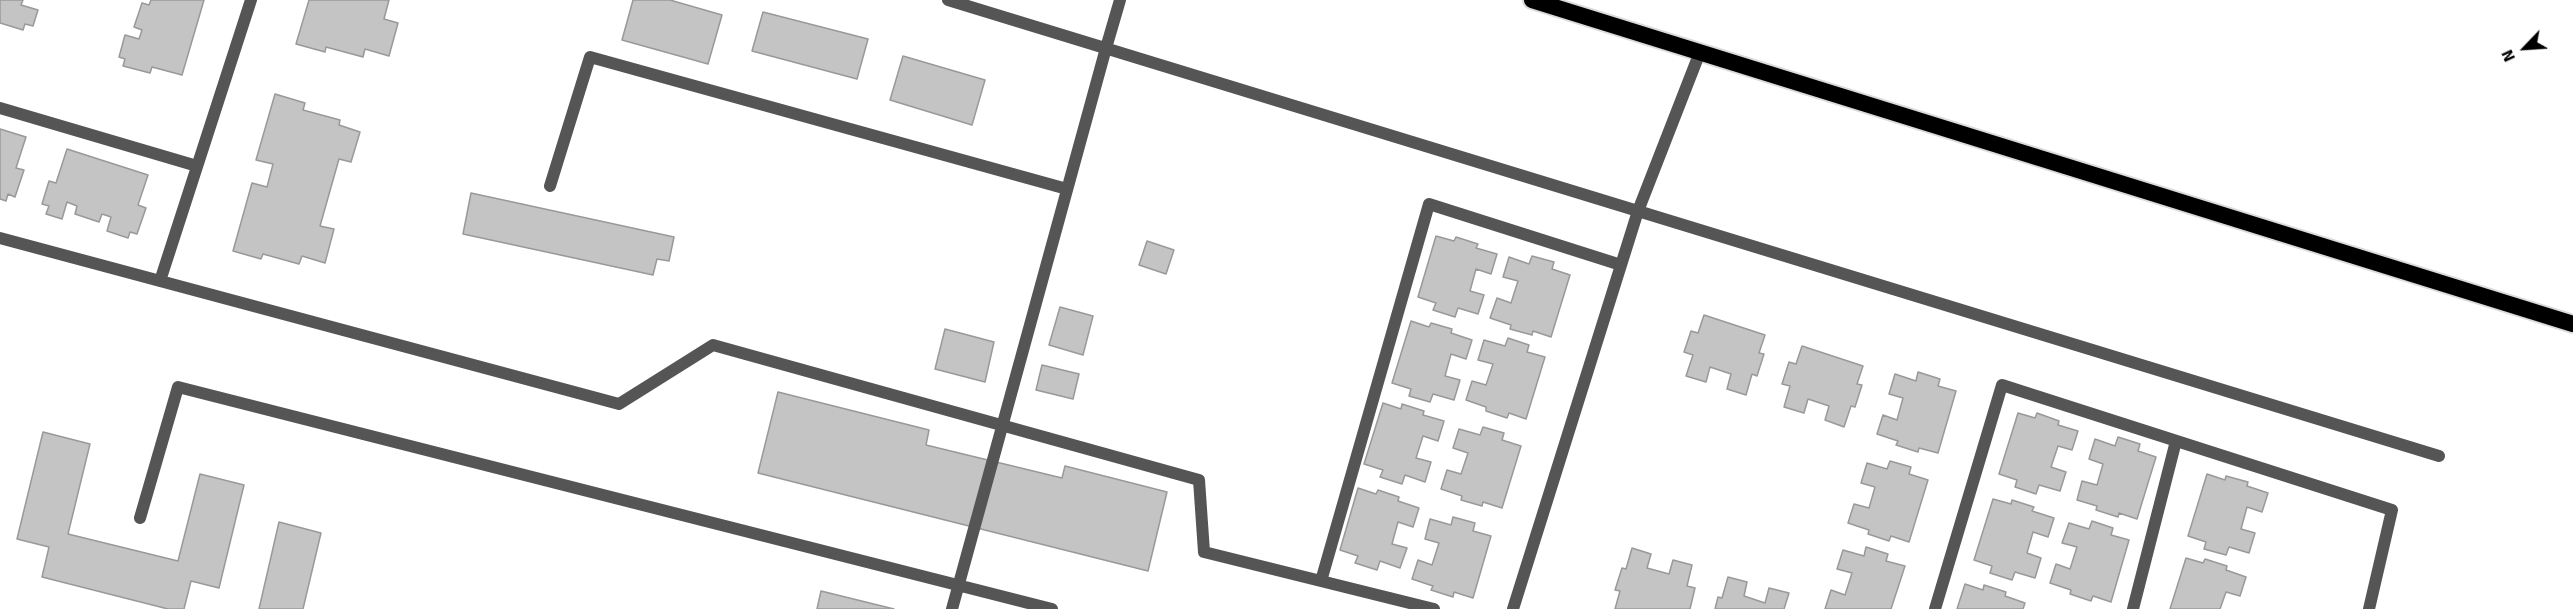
<!DOCTYPE html>
<style>
body{margin:0}
#map{position:relative;width:2573px;height:609px;overflow:hidden;background:#fff;font-family:Signika,sans-serif}
canvas{display:block}
.north{position:absolute;left:2495px;top:18px;width:60px;height:60px;-webkit-text-stroke:4px #fff;paint-order:stroke;rotate:245deg;font-size:16px;font-weight:700;line-height:24px;text-align:center;color:#000}
.north::after{content:'';display:block;margin:auto;width:21px;height:27px;background:#000;clip-path:polygon(50% 0,100% 100%,50% 72%,0 100%)}
</style>
<div id="map">
<canvas width="2573" height="609"></canvas>
<div class="north">N</div>
</div>
<script>
const ctx = document.querySelector('canvas').getContext('2d');
ctx.lineJoin = 'round';
function fillPath(path, color) { ctx.fillStyle = color; ctx.fill(path, 'evenodd'); }
const toPath = rows => new Path2D(rows.map(r => 'M' + r).join(''));
function trace(path, color, width, dash) { ctx.strokeStyle = color; ctx.lineWidth = width; ctx.lineCap = dash ? 'butt' : 'round'; ctx.setLineDash(dash || []); ctx.stroke(path); }
const building = toPath([
 [0,0,23,0,21,5,38,10,33,26,25,24,23,30,0,23,0,0],
 [151,0,204,0,182,75,152,67,150,73,123,66,125,59,119,57,125,35,139,39,142,30,134,27,142,3,149,5,151,0],
 [309,0,389,0,384,19,398,23,389,56,365,49,363,57,326,47,325,52,296,44,309,0],
 [633,0,670,0,722,15,708,64,622,40,633,0],
 [763,12,868,39,857,79,752,51,763,12],
 [903,56,985,80,972,125,890,100,903,56],
 [275,94,305,103,303,110,340,120,339,125,360,132,351,162,339,159,320,226,334,229,325,263,302,256,299,264,263,254,261,259,233,251,252,183,267,187,273,164,256,160,275,94],
 [0,129,26,137,16,168,24,170,15,197,8,194,6,201,0,199,0,129],
 [67,149,148,175,138,205,146,208,137,234,130,232,128,238,107,231,111,217,102,214,99,222,75,214,77,206,67,202,62,219,46,214,49,206,42,204,49,181,56,183,67,149],
 [471,193,674,237,669,261,657,259,653,275,463,234,471,193],
 [1436,236,1454,241,1456,237,1478,244,1476,248,1497,254,1491,274,1476,269,1470,291,1484,295,1478,314,1458,308,1455,317,1433,310,1436,303,1418,297,1436,236],
 [1147,241,1174,250,1166,274,1139,265,1147,241],
 [1532,256,1554,262,1552,269,1570,275,1551,337,1533,331,1532,335,1510,329,1511,325,1490,318,1497,298,1511,303,1518,281,1503,277,1509,257,1529,264,1532,256],
 [1060,307,1093,316,1083,355,1049,345,1060,307],
 [1704,315,1765,335,1759,353,1764,354,1757,376,1752,374,1746,395,1727,389,1731,374,1710,367,1706,382,1686,376,1693,355,1684,352,1691,331,1698,333,1704,315],
 [1411,321,1429,327,1431,323,1452,329,1451,333,1472,340,1466,359,1451,354,1445,376,1460,380,1454,400,1433,394,1430,402,1409,396,1411,389,1392,383,1411,321],
 [945,329,994,342,985,382,935,369,945,329],
 [1508,338,1529,345,1527,352,1545,357,1526,419,1509,413,1507,418,1486,411,1486,407,1466,400,1472,381,1486,385,1493,364,1478,360,1484,340,1505,346,1508,338],
 [1802,346,1863,366,1857,384,1862,385,1855,407,1851,406,1844,427,1825,420,1829,406,1808,399,1804,413,1784,407,1790,386,1782,384,1789,362,1796,364,1802,346],
 [1042,365,1079,374,1073,399,1036,390,1042,365],
 [1918,372,1940,379,1938,386,1956,391,1938,453,1919,448,1918,452,1896,445,1898,441,1877,434,1883,415,1897,420,1903,398,1889,394,1895,374,1916,381,1918,372],
 [778,392,929,430,926,445,1062,478,1065,466,1167,492,1148,571,758,473,778,392],
 [1383,403,1401,409,1402,404,1424,411,1423,415,1444,421,1438,441,1423,436,1416,458,1431,462,1425,482,1405,475,1402,484,1380,477,1383,470,1364,464,1383,403],
 [2018,413,2035,418,2037,413,2059,421,2058,425,2078,431,2072,450,2058,446,2051,467,2066,472,2060,491,2039,485,2036,494,2015,487,2017,480,1999,474,2018,413],
 [1483,427,1504,433,1502,440,1521,446,1502,508,1483,502,1482,506,1461,500,1462,496,1441,489,1447,470,1461,474,1468,453,1453,448,1459,429,1480,435,1483,427],
 [43,432,90,444,68,534,178,561,200,474,244,485,219,588,191,581,184,609,168,609,42,577,49,547,17,539,43,432],
 [2118,437,2140,444,2138,451,2156,457,2137,519,2119,513,2118,517,2096,510,2097,506,2077,500,2082,481,2097,485,2103,464,2089,459,2095,439,2115,446,2118,437],
 [1890,461,1911,467,1909,474,1928,480,1909,542,1891,536,1889,541,1868,534,1869,530,1848,523,1854,504,1869,508,1875,487,1861,483,1867,463,1887,469,1890,461],
 [2207,474,2225,480,2226,476,2248,482,2247,486,2268,493,2262,512,2247,507,2241,529,2255,533,2249,553,2229,547,2226,555,2204,549,2206,542,2188,536,2207,474],
 [1358,488,1376,494,1378,490,1399,497,1398,501,1419,508,1413,527,1398,522,1392,544,1407,548,1400,568,1380,561,1377,570,1355,563,1358,556,1340,550,1358,488],
 [1993,499,2011,504,2012,500,2034,507,2032,511,2054,518,2048,537,2033,532,2027,553,2041,558,2035,578,2015,572,2012,580,1990,573,1992,566,1974,560,1993,499],
 [1453,517,1475,523,1473,531,1491,536,1473,598,1454,592,1453,597,1431,590,1433,586,1412,579,1418,560,1432,565,1439,543,1425,539,1430,519,1451,525,1453,517],
 [2092,521,2113,528,2111,535,2129,540,2111,602,2093,596,2091,601,2070,594,2071,590,2050,583,2056,564,2070,569,2077,547,2062,543,2069,523,2089,529,2092,521],
 [279,522,321,533,303,609,259,609,279,522],
 [1866,547,1888,554,1886,561,1905,566,1891,609,1825,609,1831,590,1845,595,1852,573,1837,569,1843,550,1864,556,1866,547],
 [1632,548,1651,554,1647,568,1669,574,1673,560,1692,565,1687,586,1695,588,1690,609,1615,609,1620,591,1615,590,1622,568,1626,569,1632,548],
 [2186,558,2203,563,2205,559,2227,566,2226,570,2246,577,2240,596,2226,592,2220,609,2170,609,2186,558],
 [1728,577,1747,582,1744,596,1765,603,1769,588,1789,593,1784,609,1715,609,1718,597,1722,598,1728,577],
 [1965,584,1983,590,1984,585,2006,592,2005,596,2025,603,2023,609,1957,609,1965,584],
 [821,591,894,609,817,609,821,591]
]);
const service = toPath([
 [0,108,197,166],
 [550,186,590,57,1067,189],
 [0,238,619,404,713,345,1199,480,1204,552,1434,609],
 [160,281,251,0],
 [140,518,178,387,1052,609],
 [1321,581,1429,204,1621,265],
 [952,609,1106,48],
 [1513,609,1638,211],
 [1935,609,2002,385,2392,510,2369,609],
 [2133,609,2176,441]
]);
const minor = toPath([
 [948,0,2439,456],
 [1106,48,1120,0],
 [1638,211,1700,52]
]);
const trunk = toPath([
 [1532,0,2573,324]
]);
fillPath(building, '#c4c4c4');
trace(building, '#999', 1.5);
trace(trunk, '#dbdbdb', 20);
trace(service, '#555', 12);
trace(minor, '#555', 12);
trace(trunk, '#000', 16);
</script>
